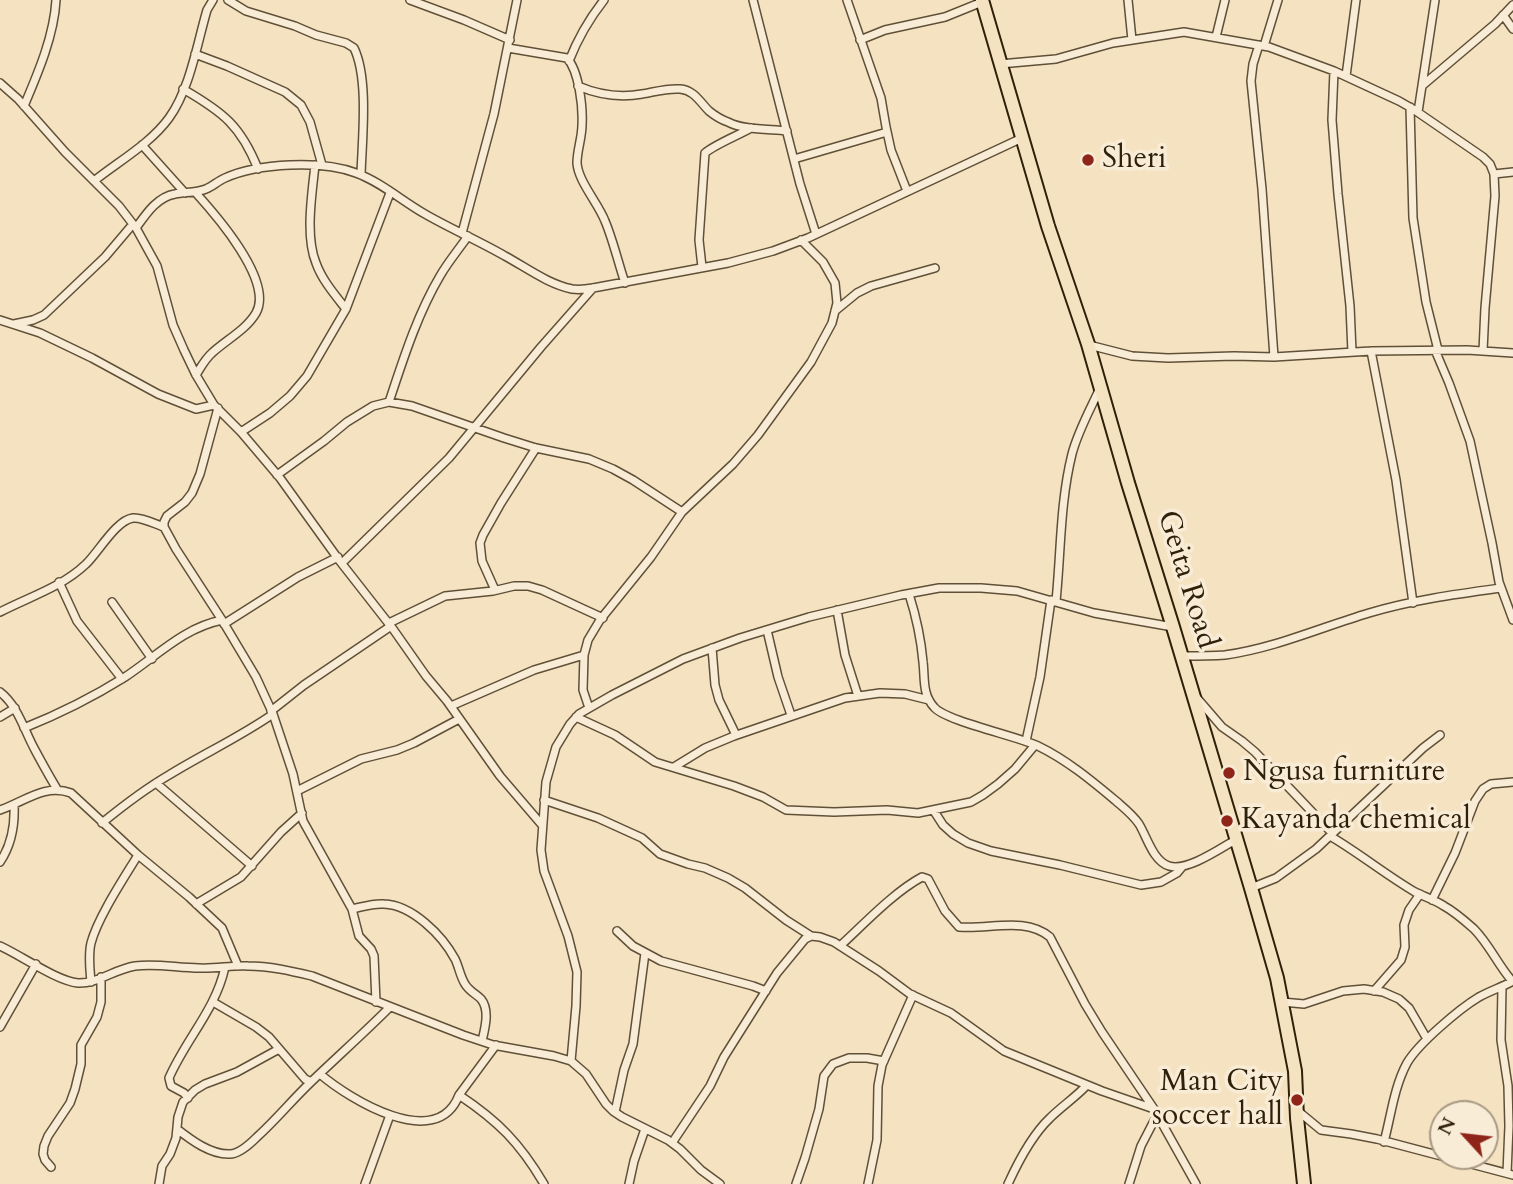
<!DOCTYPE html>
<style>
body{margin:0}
#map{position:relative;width:1513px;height:1184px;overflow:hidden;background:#f5e2c1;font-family:Cardo,serif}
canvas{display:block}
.north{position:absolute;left:1429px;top:1100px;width:70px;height:70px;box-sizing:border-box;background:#f8ecd7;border:2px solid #a89a85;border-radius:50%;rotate:297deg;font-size:19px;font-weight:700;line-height:28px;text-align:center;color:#2f2009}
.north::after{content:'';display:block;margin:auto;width:24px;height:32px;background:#8f2418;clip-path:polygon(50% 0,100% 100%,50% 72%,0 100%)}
</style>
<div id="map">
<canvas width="1513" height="1184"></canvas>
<div class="north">N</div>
</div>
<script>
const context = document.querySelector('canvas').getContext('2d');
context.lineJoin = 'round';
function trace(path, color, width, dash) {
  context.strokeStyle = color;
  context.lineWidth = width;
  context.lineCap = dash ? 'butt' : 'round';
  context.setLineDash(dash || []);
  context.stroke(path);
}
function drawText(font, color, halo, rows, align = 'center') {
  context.font = font + ' Cardo,serif';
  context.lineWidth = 7;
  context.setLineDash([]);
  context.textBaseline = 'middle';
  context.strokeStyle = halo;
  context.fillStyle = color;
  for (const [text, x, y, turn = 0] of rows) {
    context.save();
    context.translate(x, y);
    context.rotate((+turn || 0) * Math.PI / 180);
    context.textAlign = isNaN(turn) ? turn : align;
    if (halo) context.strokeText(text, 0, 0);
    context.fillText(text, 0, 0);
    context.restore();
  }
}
const street = new Path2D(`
 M228 0 246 11 295 26 316 35 346 43 354 48C369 79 362 140 361 175
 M410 0 464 20 510 40
 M753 0 800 184 816 234
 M847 0 881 98 886 127 891 150 907 191
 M1128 0 1132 40
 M1503 15 1513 29
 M1216 37 1225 0
 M860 40 885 30 945 17 982 2
 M1259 45 1253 64 1251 81 1262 189 1274 357
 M1264 46 1278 0
 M508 48 567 58C579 71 583 107 582 125 582 138 577 150 577 163 578 181 598 203 605 221 613 240 618 262 625 283
 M195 54 227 66 285 92 301 105 310 122 322 165
 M569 61C578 38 589 19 604 0
 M1000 64 1056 59 1113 43 1184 32 1269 47 1334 71 1399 101 1413 109 1483 157 1490 164 1494 174 1495 196 1485 308 1483 351
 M1334 71 1332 120 1338 194 1350 306 1352 352
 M1346 76 1356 0
 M0 83 18 99 65 152 119 206 136 228 157 266 173 325 184 350 196 375 214 405 241 432 280 478 339 560 393 629 426 676 447 701 500 776 542 825
 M1423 85 1495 24 1513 5
 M578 86C599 95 619 98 642 94 654 92 667 88 680 89 694 90 700 102 709 111 714 115 722 120 728 122 743 130 769 129 787 131
 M183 89C223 112 241 126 258 169
 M24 106C38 73 54 36 56 0
 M1410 107 1413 218 1426 302 1438 350
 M1418 112 1435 0
 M142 145 185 193
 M794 159 887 132
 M315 165C312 194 305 236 316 263 322 280 335 295 346 309
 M1494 174 1513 172
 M94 181C119 161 150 144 169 118 190 89 197 44 207 10L213 0
 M195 192C215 214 274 281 256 313 246 330 226 340 212 353 205 359 201 367 196 375
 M136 228C146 214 157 197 175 194 185 192 196 193 206 189 213 186 218 181 225 178 258 163 322 160 356 173 381 182 402 201 425 214 451 229 479 241 505 256 527 268 548 284 572 289 579 290 587 289 593 288L728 263 773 251 808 238 1022 138
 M462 233 494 114 517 0
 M702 267 699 240 705 153C716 144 737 136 751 128
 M835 311 857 293 871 286 935 268
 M0 320 40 333 92 358 158 394 196 409 214 405
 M14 324 33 320 44 315 105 257 133 224
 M1089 345 1132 356 1168 358 1234 356 1274 357 1371 351 1467 350 1513 353
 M1435 350 1449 383 1470 441 1492 543 1499 582 1513 620
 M1371 351 1396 480 1413 603
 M389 402C403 360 417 315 440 276 448 262 459 249 468 236
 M218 408 200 474 192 493 185 502 167 516 164 522V527L176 549 222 620 256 677 273 714 293 774 303 821 352 909 359 936 371 949 374 956 376 1002
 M241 432 270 413 290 396 307 376 346 309 390 193
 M277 475 324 441 347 422 373 406 389 402 412 406 504 438 536 448 589 459 613 469 633 480 682 512
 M342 563 449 458 541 347 593 288
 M59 582 77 621 122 679
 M495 590 482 561 480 543 483 535 501 503 536 448
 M909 594C916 616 921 639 923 662 925 678 922 694 934 707 945 721 1017 736 1038 746 1067 760 1092 781 1116 801 1124 808 1133 815 1139 824 1147 837 1153 861 1169 866 1187 872 1221 848 1237 839
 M1056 601C1061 552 1060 502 1072 454 1078 431 1090 410 1100 388
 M112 602 152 659
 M837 610 845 655 858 696
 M0 612C29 597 62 587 86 564 98 553 116 520 133 518 142 517 155 524 164 527
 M389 623 445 596 493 591 514 586H528L542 590 603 618
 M224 624 298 577 338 557
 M767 630 778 677 791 715
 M712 648 715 685 719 700 736 735
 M1182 656C1196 656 1211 656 1225 655 1275 648 1322 627 1369 613 1412 600 1457 594 1501 588
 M0 692C18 706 24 730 35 750 42 763 49 776 57 789
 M1197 698 1222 727 1242 741 1255 752 1332 833
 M451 706 534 670 584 655
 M589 708 583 690 584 655 588 640 600 620 651 557 682 512 733 464 758 435 811 362 832 323 837 303 835 283 823 262 801 240
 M271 711 304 685 391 626
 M0 717 15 708
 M576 717 615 735 655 762 734 786 763 797 786 810 834 812 887 810 918 813 971 802 983 795 998 784 1015 769 1035 745
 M24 728C59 714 93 697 125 677 157 656 183 628 222 620
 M1026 741 1040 677 1051 600
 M674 767 705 748 734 736 845 698 880 693 905 694 929 700
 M156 783 252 866
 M297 791 361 759 397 750 414 743 459 719
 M544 800 598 818 642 838 660 854 688 864 705 868 728 878 745 888 786 920 811 936
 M0 810C24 802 45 783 71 793L138 855 189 897 222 928 238 966
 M934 811 943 825 953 834 968 843 991 851 1060 865 1141 885 1161 882 1177 873 1182 867
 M102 823C124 805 145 789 169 775 203 754 240 737 273 714
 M1330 836C1359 853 1386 875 1415 892 1425 897 1435 900 1444 906 1455 912 1465 921 1474 929 1489 944 1498 965 1512 981
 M0 862C12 844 15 826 14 805
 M1251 888 1276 878 1316 849 1423 748 1440 735
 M1432 900 1455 853 1475 801 1483 789 1491 784 1513 782
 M196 904 241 877 281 832 302 813
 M352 909C362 907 373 903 384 904 412 905 442 935 455 959 459 967 460 976 465 984 469 991 476 994 481 999 490 1010 485 1028 482 1041
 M617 931 633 946 661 961 753 986 766 991
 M0 946C22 956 57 981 78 983 97 984 115 969 135 966 156 963 178 968 199 968 216 969 232 965 248 966 270 966 291 971 312 976L463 1035 493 1045 554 1056 571 1061 586 1074 606 1104 613 1111 622 1117 668 1140 680 1149 701 1170 720 1184
 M840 946C864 924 894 892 922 877L928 879 945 911 959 927C989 930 1025 916 1050 937L1085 1004 1102 1032 1154 1109 1196 1184
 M91 982C90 970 88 956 91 943 98 917 124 878 138 855
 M1502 987 1501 1040 1508 1086 1509 1126 1507 1173
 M1374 991 1401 960 1405 947 1404 925 1409 910 1420 894
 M213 1002 256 1027 269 1037 305 1079 311 1082
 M1282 1002 1304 1004 1343 991 1364 989 1383 992 1399 999 1409 1008 1427 1039
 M0 1027 36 964
 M571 1061 576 1006 577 972 568 936 544 871 541 850 546 782 556 747 570 724 579 714 612 695 683 659 740 638 809 617 901 595 939 588H981L1017 591 1094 613 1173 627
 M320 1074C349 1099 437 1153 459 1095L496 1045
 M459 1095C498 1121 520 1143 544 1184
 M188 1098 184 1093 171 1086 169 1078C186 1039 216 1009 225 967
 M1298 1111 1321 1130 1351 1134 1377 1139 1513 1175
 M615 1112 624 1070 633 1044 645 953
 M177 1129C191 1140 211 1155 230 1154 239 1154 251 1143 257 1137 276 1120 292 1100 311 1082 337 1057 364 1033 390 1007
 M1384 1142C1391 1116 1394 1087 1407 1063 1418 1044 1459 1009 1479 997 1490 991 1502 987 1513 981
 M672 1143 710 1086 724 1057 777 973 805 939 811 936 820 937 834 942 879 971 910 994 951 1013 1004 1051 1102 1091 1154 1109
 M51 1167 45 1160 43 1154 44 1146 48 1136 70 1103 75 1089 81 1064V1045L97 1017 101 1002V977
 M159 1184 162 1166 170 1154 176 1138 178 1117 183 1102 195 1090 205 1084 237 1072 279 1049
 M365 1184 390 1115
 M629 1184 634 1161 645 1129
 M796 1184 805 1158 819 1109 824 1076 833 1064 849 1058H867L884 1061
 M868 1184 877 1140 878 1086 882 1065 913 995
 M1008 1184C1018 1162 1032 1135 1050 1118 1062 1106 1076 1097 1087 1085
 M1129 1184 1141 1146 1157 1115`);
const highway = new Path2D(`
 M982 0 1048 226 1088 344 1128 483 1173 627 1251 888 1277 978 1295 1071 1297 1118 1304 1184`);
const markers = [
 [1088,160,7,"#8f2418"],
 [1229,773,7,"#8f2418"],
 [1227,821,7,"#8f2418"],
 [1297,1100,7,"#8f2418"]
];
const poiNames = [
 ["Sheri",1102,160],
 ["Ngusa furniture",1243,773],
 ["Kayanda chemical",1241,821],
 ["Man City",1283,1083,"right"],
 ["soccer hall",1283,1117,"right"]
];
const streetNames = [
 ["Geita Road",1186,580,73]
];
trace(street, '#605037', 10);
trace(highway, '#2f2009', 16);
trace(street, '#f8ecd7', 7);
trace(highway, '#f5e2c1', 12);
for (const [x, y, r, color] of markers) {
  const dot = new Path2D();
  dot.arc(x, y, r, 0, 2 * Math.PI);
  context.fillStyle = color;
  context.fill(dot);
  trace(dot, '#f8ecd7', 2.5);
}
drawText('30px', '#2f2009', '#f8ecd7', poiNames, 'left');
drawText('30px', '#2f2009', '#f8ecd7', streetNames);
</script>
